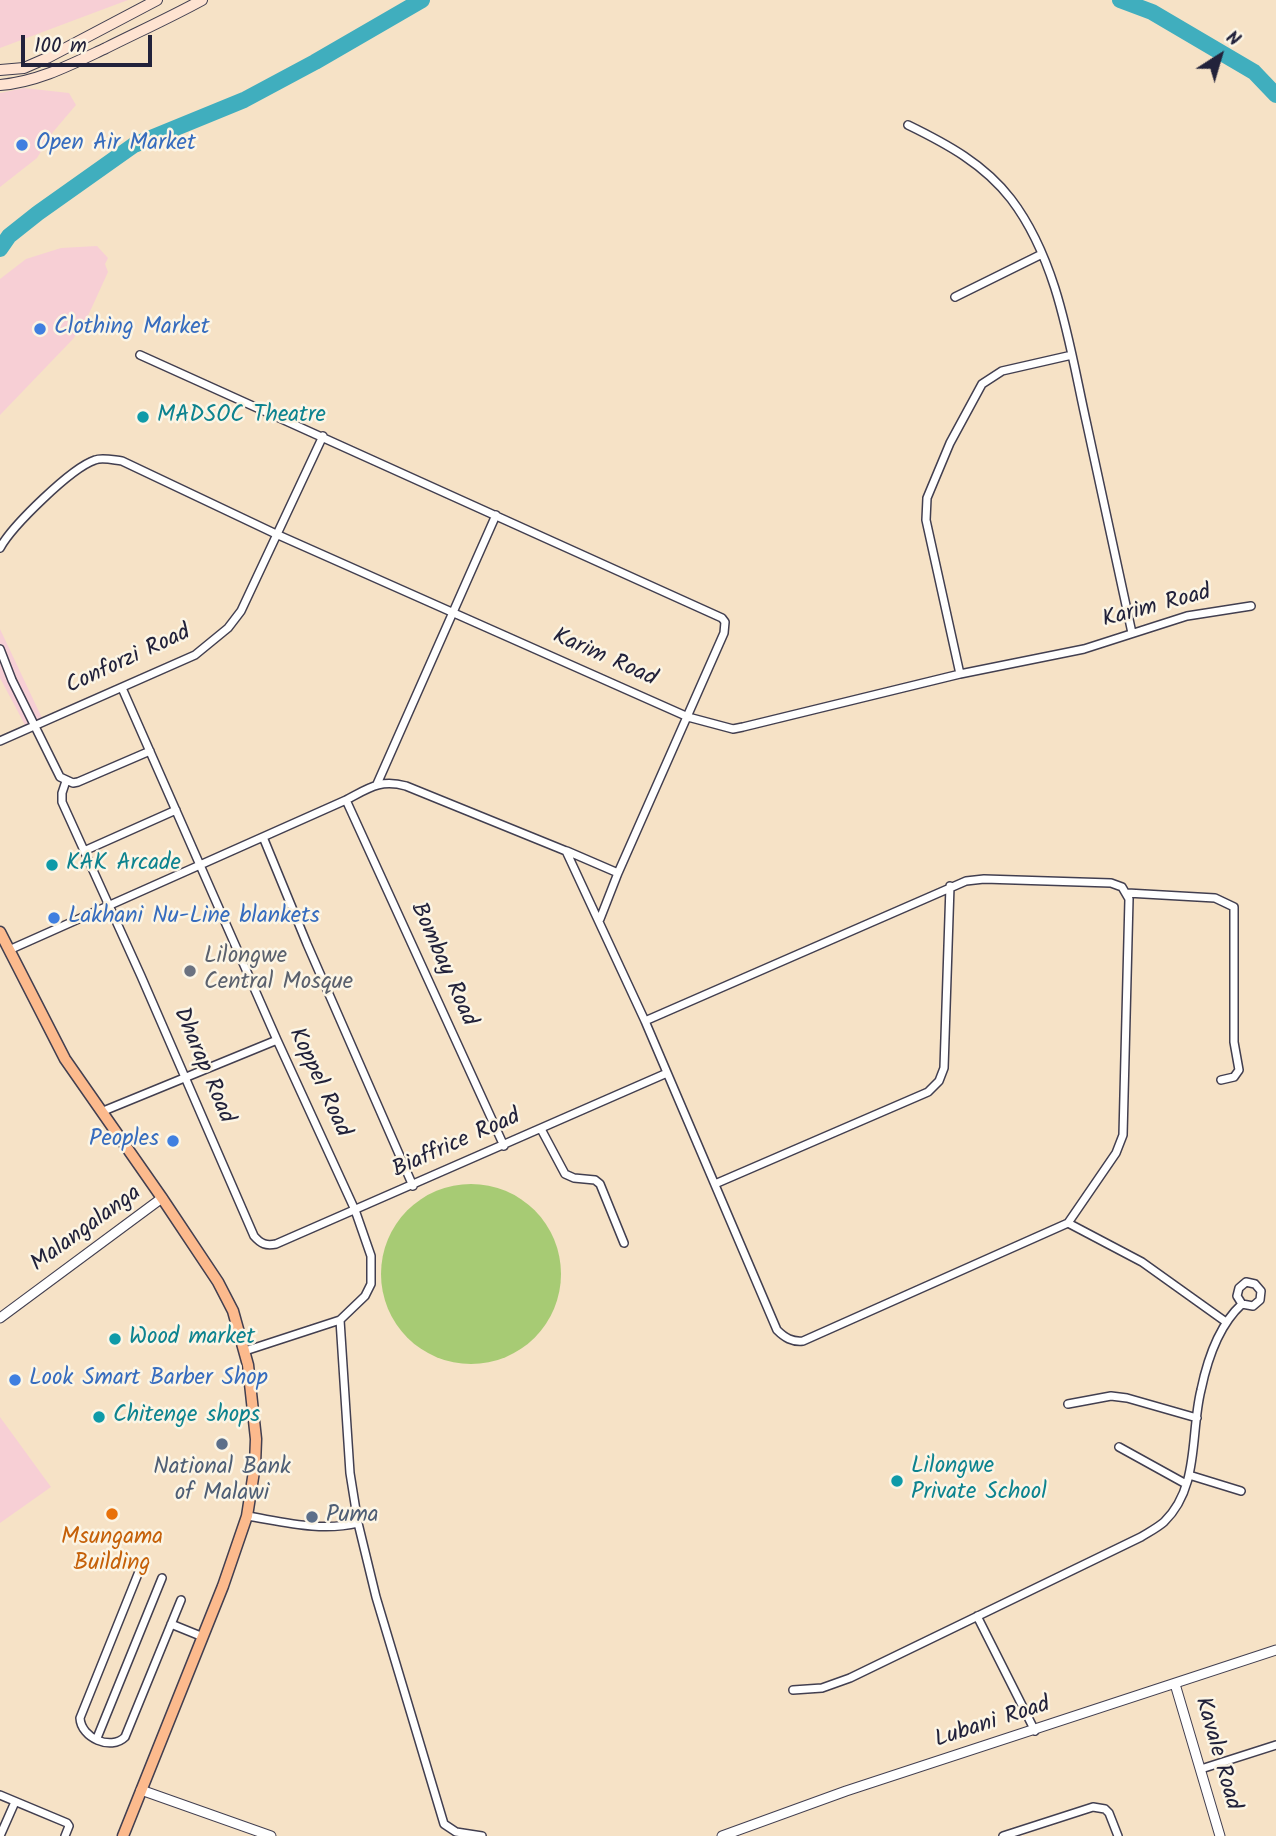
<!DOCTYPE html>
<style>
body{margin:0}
#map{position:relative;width:1276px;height:1836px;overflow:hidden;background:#f6e2c6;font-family:Kalam,sans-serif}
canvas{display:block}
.north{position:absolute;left:1185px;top:21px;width:70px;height:70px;-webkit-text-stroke:5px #fcf5e5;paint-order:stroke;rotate:37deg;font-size:19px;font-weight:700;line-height:28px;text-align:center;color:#22223b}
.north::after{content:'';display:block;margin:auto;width:24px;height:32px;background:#22223b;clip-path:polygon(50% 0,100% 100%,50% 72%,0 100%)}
.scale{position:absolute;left:21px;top:35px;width:131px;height:32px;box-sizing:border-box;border:4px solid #22223b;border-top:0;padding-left:9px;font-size:21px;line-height:24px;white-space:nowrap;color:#22223b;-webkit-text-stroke:5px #fcf5e5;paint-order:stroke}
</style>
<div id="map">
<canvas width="1276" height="1836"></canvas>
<div class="north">N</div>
<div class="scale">100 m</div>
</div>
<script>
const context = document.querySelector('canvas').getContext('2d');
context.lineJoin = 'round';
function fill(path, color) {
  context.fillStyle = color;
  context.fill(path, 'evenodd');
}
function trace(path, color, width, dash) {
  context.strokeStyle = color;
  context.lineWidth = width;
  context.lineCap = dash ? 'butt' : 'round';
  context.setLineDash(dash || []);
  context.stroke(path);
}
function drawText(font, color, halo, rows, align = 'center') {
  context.font = font + ' Kalam,sans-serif';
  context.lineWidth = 5;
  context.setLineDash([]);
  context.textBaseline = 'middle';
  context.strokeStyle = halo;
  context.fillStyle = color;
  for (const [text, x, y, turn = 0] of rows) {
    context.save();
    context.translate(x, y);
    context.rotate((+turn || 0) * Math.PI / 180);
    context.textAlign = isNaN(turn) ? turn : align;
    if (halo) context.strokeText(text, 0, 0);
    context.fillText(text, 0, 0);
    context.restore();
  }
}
const built = new Path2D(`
 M0 0H128L0 48Z
 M24 88 69 93 76 105 53 132 37 158 0 187V93Z
 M97 246 108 258 105 264 108 272 87 318 73 339 0 415V279L26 259 61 248Z
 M0 629 42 718 25 725 0 678Z
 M0 1417 51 1487 0 1523Z`);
const green = new Path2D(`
 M381 1274a90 90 0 1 1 180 0a90 90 0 1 1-180 0Z`);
const river = new Path2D(`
 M1120 0 1152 12 1254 72 1276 95
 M0 249 9 236 38 213 134 145 244 100 315 62 422 0`);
const minor = new Path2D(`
 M908 125C947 144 984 164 1011 199 1059 262 1070 350 1087 425 1102 494 1117 564 1132 633
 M955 297 1042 254
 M140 355 722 618 725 622 724 633 618 873 600 919
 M0 548C12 526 71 468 95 460 102 457 113 460 122 461L276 534 688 717 733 729 743 727 960 674 1084 649 1187 616 1251 606
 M0 649 12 680 60 777 73 783 78 782 150 751
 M960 674 926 520 927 498 950 443 982 384 1002 371 1072 355
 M122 688 277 1040 355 1210 371 1256V1284L365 1296 340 1320 245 1351
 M0 741 195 655 228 628 241 611 323 436
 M66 781 62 793V802L141 976 254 1236C261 1244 266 1246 276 1244L667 1073
 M377 784 496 515
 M346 800 504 1146
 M263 837 307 944 413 1186
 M84 851 176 810
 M567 851 618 873
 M1127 893 1215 898 1234 907V1042L1239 1070 1234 1077 1221 1080
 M9 950 346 800C369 788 380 779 406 786L566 851 645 1021 777 1330C785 1338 792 1342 803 1341L1068 1223 1116 1153 1123 1135 1129 899 1122 887 1111 883 984 879 966 881 645 1021
 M101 1112 277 1040
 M541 1129 565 1174 574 1178 595 1180 600 1184 624 1243
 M715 1184 928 1092 939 1081 944 1068 950 886
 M1068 1223 1142 1262 1226 1322
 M340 1320 350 1473 358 1523 376 1597 444 1824 456 1832 482 1836
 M1068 1404 1111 1396 1127 1398 1197 1418
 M1119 1447 1186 1484
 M1189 1475 1241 1491
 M247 1516C284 1522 321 1532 358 1523
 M140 1569 80 1718C81 1738 111 1751 125 1737L181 1600
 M977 1616 1035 1731
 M171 1624 203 1637
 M793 1690 822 1688 850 1678 1141 1537C1149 1532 1157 1528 1164 1522 1200 1487 1190 1434 1201 1390 1207 1361 1219 1325 1242 1304L1237 1296 1239 1288 1246 1282 1255 1284 1261 1291 1260 1300 1253 1306 1242 1304
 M97 1738 162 1578
 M1201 1769 1276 1745
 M0 1795 67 1823 69 1826 65 1836
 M0 1836 15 1802
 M1003 1836 1093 1807 1105 1809 1109 1813 1118 1836`);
const tertiary = new Path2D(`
 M0 1318 162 1198
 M1175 1684 1220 1836
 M141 1790 271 1836
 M722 1836 846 1791 1276 1650`);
const secondary = new Path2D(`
 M0 70 24 68 47 58 157 0
 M0 85C38 82 72 64 106 48 138 32 171 17 202 0`);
const trunk = new Path2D(`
 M0 932 65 1059 162 1198 218 1282 233 1311 248 1365 256 1439 255 1465 247 1516 223 1586 123 1836`);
const markers = [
 [22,145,7,"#3f7fe0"],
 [40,329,7,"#3f7fe0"],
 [143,417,7,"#0f9aa8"],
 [52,865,7,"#0f9aa8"],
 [54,918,7,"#3f7fe0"],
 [190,971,7,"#6b7280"],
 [173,1141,7,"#3f7fe0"],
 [115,1339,7,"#0f9aa8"],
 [15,1380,7,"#3f7fe0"],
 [99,1417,7,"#0f9aa8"],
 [222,1444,7,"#5c6f8a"],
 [897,1481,7,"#0f9aa8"],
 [112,1514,7,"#e8710a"],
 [312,1517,7,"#5c6f8a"]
];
const shopNames = [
 ["Open Air Market",36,145],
 ["Clothing Market",54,329],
 ["Lakhani Nu-Line blankets",68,918],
 ["Peoples",159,1141,"right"],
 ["Look Smart Barber Shop",29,1380]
];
const cultureNames = [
 ["MADSOC Theatre",157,417],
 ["KAK Arcade",66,865],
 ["Wood market",129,1339],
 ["Chitenge shops",113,1417],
 ["Lilongwe",911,1468],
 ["Private School",911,1494]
];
const streetNames = [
 ["Karim Road",1157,608,-15],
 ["Karim Road",604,659,24],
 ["Conforzi Road",129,661,-25],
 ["Bombay Road",442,965,66],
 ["Dharap Road",202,1066,67],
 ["Koppel Road",318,1083,65],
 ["Biaffrice Road",457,1145,-24],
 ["Malangalanga",87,1230,-36],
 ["Lubani Road",993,1724,-18],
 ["Kavale Road",1216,1754,74]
];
const worshipNames = [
 ["Lilongwe",204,958],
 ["Central Mosque",204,984]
];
const serviceNames = [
 ["National Bank",222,1469],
 ["of Malawi",222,1495],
 ["Puma",326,1517,"left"]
];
const foodNames = [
 ["Msungama",112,1539],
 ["Building",112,1565]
];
fill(built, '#f7cfd5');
fill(green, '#a7cb74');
trace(river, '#40aebe', 16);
trace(minor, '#423f50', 10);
trace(tertiary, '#423f50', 11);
trace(secondary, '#423f50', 12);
trace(trunk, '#423f50', 13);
trace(minor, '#fff', 7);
trace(tertiary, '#fff', 9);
trace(secondary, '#fee3d1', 10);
trace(trunk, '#fcba8d', 10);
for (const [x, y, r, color] of markers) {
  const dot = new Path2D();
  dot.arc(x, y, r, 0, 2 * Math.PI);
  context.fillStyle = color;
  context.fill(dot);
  trace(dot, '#fcf5e5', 2.5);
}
drawText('23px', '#366cbe', '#fcf5e5', shopNames, 'left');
drawText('23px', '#0d838f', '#fcf5e5', cultureNames, 'left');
drawText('23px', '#22223b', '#fcf5e5', streetNames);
drawText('23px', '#5b616d', '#fcf5e5', worshipNames, 'left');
drawText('23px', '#4e5e75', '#fcf5e5', serviceNames);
drawText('23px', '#c56008', '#fcf5e5', foodNames);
</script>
